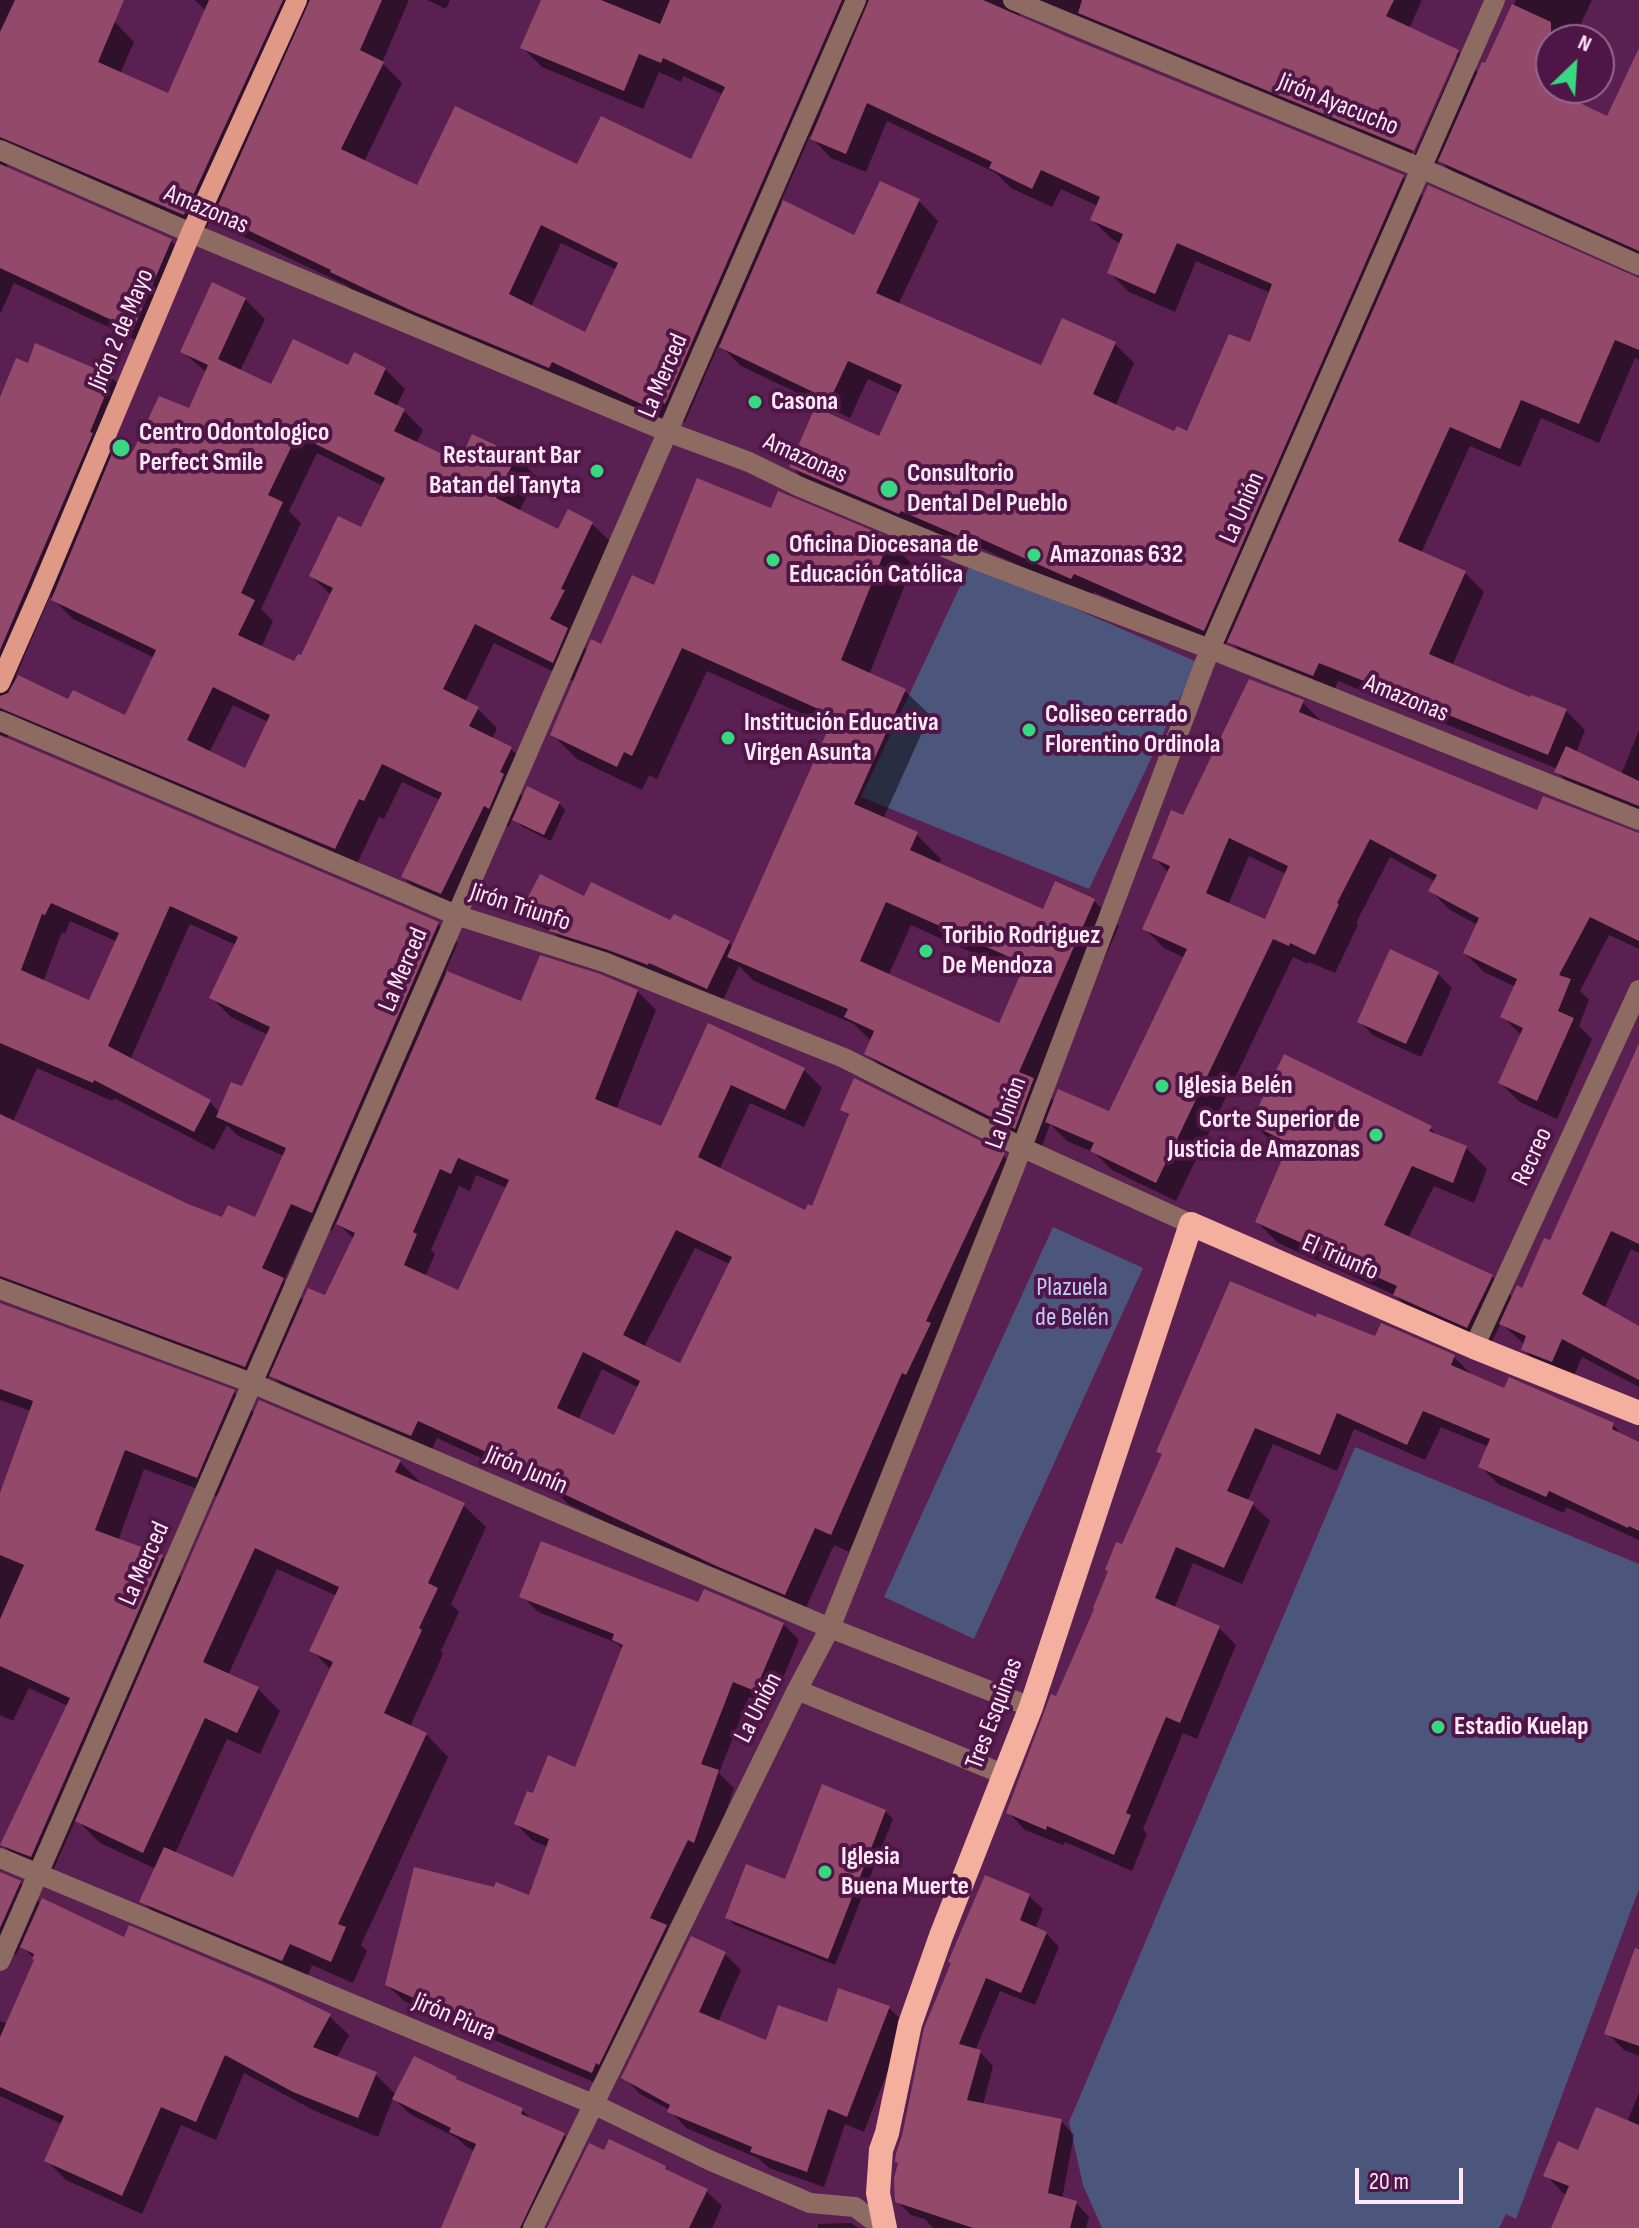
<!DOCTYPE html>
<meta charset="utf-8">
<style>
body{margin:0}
#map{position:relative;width:1639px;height:2228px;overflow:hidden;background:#5a2051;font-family:"Sofia Sans Condensed",sans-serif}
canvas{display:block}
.north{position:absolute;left:1535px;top:24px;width:80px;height:80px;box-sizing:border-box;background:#4e1546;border:2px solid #94698d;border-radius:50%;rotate:25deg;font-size:22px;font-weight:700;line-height:32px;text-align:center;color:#fee8f8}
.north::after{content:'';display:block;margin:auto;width:28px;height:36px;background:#36d880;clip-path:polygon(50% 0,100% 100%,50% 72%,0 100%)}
.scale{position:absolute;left:1355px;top:2168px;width:108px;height:36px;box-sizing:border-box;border:4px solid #fee8f8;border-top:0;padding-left:10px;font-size:24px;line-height:28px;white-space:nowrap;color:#fee8f8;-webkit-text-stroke:6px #4e1546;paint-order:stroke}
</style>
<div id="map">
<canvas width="1639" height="2228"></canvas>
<div class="north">N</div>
<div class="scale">20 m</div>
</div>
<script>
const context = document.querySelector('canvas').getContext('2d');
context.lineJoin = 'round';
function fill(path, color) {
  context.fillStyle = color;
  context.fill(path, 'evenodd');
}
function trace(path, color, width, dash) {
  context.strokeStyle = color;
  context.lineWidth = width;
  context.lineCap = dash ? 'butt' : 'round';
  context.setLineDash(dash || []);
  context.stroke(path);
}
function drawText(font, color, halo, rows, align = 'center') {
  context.font = font + ' "Sofia Sans Condensed",sans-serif';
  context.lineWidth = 8;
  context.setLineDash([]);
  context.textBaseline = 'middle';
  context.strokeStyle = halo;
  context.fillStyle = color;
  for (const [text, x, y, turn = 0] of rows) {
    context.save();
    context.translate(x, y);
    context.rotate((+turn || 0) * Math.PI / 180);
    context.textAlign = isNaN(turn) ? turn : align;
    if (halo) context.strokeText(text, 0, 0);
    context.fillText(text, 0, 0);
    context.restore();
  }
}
const green = new Path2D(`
 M971 563 1197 662 1089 889 861 797Z
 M1053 1227 1143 1268 974 1639 884 1597Z
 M1355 1447 1639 1564V1889L1516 2219 1506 2214 1499 2228H1102L1083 2185 1069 2122Z`);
const shadow = new Path2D(`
 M0 0H67L115 22 134 42 120 74 169 96 206 11 195 0H409L382 63 402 83 364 162 418 188 578 167 692 162 724 95 683 76 681 82 659 72 643 109 542 67 523 48 543 0H1422L1409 29 1458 52 1479 74 1486 66 1516 0H1592L1574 38 1576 40H1551V88H1570L1565 98 1608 119 1639 72V260L1460 181 1439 159 1434 169 1412 160 1458 57H1453L1409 159 1031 6 1020 14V19L1403 177 1424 198 1639 278V360L1635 358 1599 443 1541 418 1520 467 1470 446 1421 553 1465 573 1484 592 1452 666 1531 699 1565 710 1585 730 1576 753 1621 775 1639 730V816L1576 791 1557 772 1558 769 1338 681 1333 694 1249 661 1228 639 1223 649 1094 592 1091 598 981 548 978 554 810 486 791 466 880 438 900 394 868 379 850 418 741 366 719 344 685 422 678 419 674 428 572 380 569 387 352 291 348 286 236 233 214 211 204 233 7 164V169L170 240 190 260 153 348 14 283 0 314ZM887 121 996 173 1011 188 1052 207 1061 189 1098 206 1092 220 1112 239 1122 244 1109 272 1129 292 1175 312 1196 261 1271 293 1251 345 1189 433 1176 434 1115 407 1134 363 1115 344 1042 368 898 305 938 221 919 201 855 237 781 202 810 136 831 158 866 172ZM561 243 617 270 586 334 531 307Z
 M427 0H450L446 9Z
 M245 299 265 319 240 371 272 387 349 368 385 369 405 389 396 407 404 411 423 430 416 444 460 465 473 436 516 457 536 476 519 512 559 532 592 524 612 543 572 635 588 651 602 646 655 588 772 510 888 540 913 565 869 675 905 691 930 715 883 819 916 834 941 859 938 865 1044 912 1094 901 1119 926 1045 1092 1055 1102 1110 1114 1185 958 1164 948 1145 929 1169 873 1154 857 1184 817 1302 702 1322 722 1538 812 1639 834V949L1609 935 1580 991 1589 1000 1579 1026 1592 1039 1557 1119 1520 1102 1500 1083 1521 1035 1503 1017 1516 987 1484 972 1465 953 1478 925 1450 910 1431 891 1436 882 1390 857 1356 923 1358 925 1335 973 1309 962 1308 964 1293 957 1176 1201 1112 1170 1095 1153 1067 1141 1050 1124 1040 1152 892 1078 867 1053 872 1042 854 1024 754 981 739 966 722 1002 566 945 554 933 538 925 524 911 585 899 671 923 729 943 734 948 831 727 707 671 657 779 649 775 642 790 577 759 552 734 575 682 494 643 465 702 477 708 497 728 492 739 511 749 531 768 519 792 524 798 559 803 565 810 551 841 521 826 513 817 509 827 503 824 460 913 423 896 403 877 440 800 402 782 384 819 379 817 355 868 13 729 7 737V740L438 924 458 943 445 972 522 1004 637 991 656 1010 616 1110 662 1129 709 1025 803 1069 822 1088 804 1127 750 1103 719 1170 806 1212 813 1208 850 1117 843 1110 1003 1155 1022 1174 921 1391 849 1552 834 1545 804 1612 735 1583 568 1504 557 1493 437 1438 430 1454 290 1394 270 1374 265 1385 19 1295 0 1277V402L29 366 37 346 112 378 132 398 109 452 113 457 134 454 190 411 207 373 182 351ZM317 453 383 486 362 529 311 576 332 596 301 657 295 664 261 648 273 621 261 609 301 523 289 511ZM50 596 73 619 155 658 126 718 69 702 16 676ZM233 705 268 722 246 770 209 753ZM1249 856 1286 874 1266 922 1228 905ZM70 921 118 942 90 1003 43 982 62 932 65 934ZM190 924 236 945 212 998 231 1017 268 1035 243 1089 220 1113 210 1102 130 1060ZM911 925 1022 975 1000 1026 888 976ZM37 1068 112 1101 114 1098 214 1150 227 1125 238 1136 284 1156 256 1220H223L187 1206 13 1122ZM476 1175 507 1188 458 1293 425 1277 435 1254 431 1250 459 1186 470 1191ZM311 1222 332 1231 336 1222 354 1239 326 1298 304 1301 284 1281ZM695 1248 730 1264 681 1366 644 1347ZM602 1369 639 1388 615 1437 578 1420Z
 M1438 974 1452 988 1421 1057 1374 1036 1359 1021Z
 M1635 1051 1639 1053V1253L1631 1249 1604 1309 1639 1328V1387L1582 1357 1572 1380 1543 1369 1523 1349 1525 1345 1501 1323 1489 1347 1416 1316 1395 1295 1278 1243 1257 1222 1288 1151 1274 1144 1253 1123 1430 1128 1440 1138 1466 1148 1487 1169 1474 1203 1434 1186 1408 1238 1492 1276 1513 1298 1523 1291 1551 1243Z
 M0 1305 234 1392 255 1414 400 1462 422 1484 463 1505 486 1527 451 1604 459 1612 441 1651 443 1654 410 1727 426 1734 448 1757 361 1945 367 1951 353 1983 312 1965 305 1982 164 1924 142 1901 156 1869 100 1843 76 1819 51 1875 22 1864 3 1845 68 1706 29 1688 13 1721 0 1715V1499L31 1411 0 1400ZM144 1469 219 1497 183 1579 162 1557 118 1541ZM277 1569 337 1596 312 1650 331 1670 234 1880 175 1854 227 1739 260 1754 280 1711 258 1689 228 1675Z
 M1317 1320 1376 1339 1454 1357 1471 1374 1505 1391 1613 1425 1624 1437 1639 1443V1540L1566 1507 1564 1513 1498 1484 1480 1466 1489 1447 1441 1427 1425 1460 1354 1429 1337 1471 1273 1444 1247 1502 1252 1504 1270 1521 1242 1584 1193 1563 1174 1609 1219 1628 1236 1645 1197 1739 1183 1733 1143 1829 1147 1834 1132 1871 1065 1842 1063 1845 1025 1830 1008 1812 1163 1456 1159 1451Z
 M522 1596 700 1605 783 1624 799 1640 771 1706 749 1697 719 1773 734 1788 710 1857 704 1855 668 1929 682 1943 608 2088 480 2034 474 2029 458 2021 434 2015 404 2001 387 1985 530 1897 548 1847 532 1840 516 1824 534 1796 576 1769 624 1650 617 1643 538 1612Z
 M885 1811 893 1819 835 1965 735 1925 727 1918 786 1881Z
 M0 1873 20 1882 41 1904 125 1939 329 2016 349 2035 336 2059 375 2074 396 2095 456 2078 460 2083 522 2110 534 2122 564 2135 579 2150 541 2228H452L475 2151 467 2147 457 2138 410 2114 393 2098 378 2137 315 2111 244 2073 216 2140 181 2125 142 2214 66 2180 47 2161 62 2124 0 2096V2021L8 2024 36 1961 21 1945 16 1955 0 1947Z
 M1029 1896 1043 1909 1035 1929 1046 1933 1059 1947 1035 2005 1000 1991 975 2051 980 2052 993 2066 983 2105 1061 2121 1074 2135 1062 2199 1076 2203 1089 2217 1086 2228H933L925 2219 911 2215 897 2201 926 2029Z
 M1639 1947V2056L1624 2050 1607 2033Z
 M725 1954 741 1970 718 2022 768 2042 889 2008 906 2024 864 2132 845 2124 824 2187 769 2168 758 2158 686 2128 670 2110 640 2094 624 2077Z
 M1639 2093V2228H1553L1568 2195 1563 2193 1546 2175 1627 2122Z
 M605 2152 665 2168 673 2175 706 2191 722 2206 712 2228H550Z
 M851 2223 858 2228H818V2224Z`);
const building = new Path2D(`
 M15 0H124L98 62 168 93 209 0H283L184 215 0 137V32Z
 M310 0H382L360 50 384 62 341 149 417 185 455 106 577 164 601 116 691 159 725 87 663 58 661 63 639 54 624 91 520 48 541 0H601L660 24 670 0H842L665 404 658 401 654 410 552 362 549 368 410 310 330 272 331 270 214 214ZM541 225 618 263 585 332 509 294Z
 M869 0H983L1068 37 1404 175 1204 631 1074 574 1071 579 961 530 959 536 901 511 899 514 789 467 815 407 879 436 902 385 848 361 830 400 719 347 783 200 854 235 880 181 920 199 876 293 1041 365 1062 318 1116 342 1093 394 1174 431 1177 426 1187 431 1229 334 1250 342 1272 284 1177 243 1155 294 1107 273 1123 234 1090 220 1100 197 1041 170 1032 189 989 168 992 162 867 103 846 154 810 139Z
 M1082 0H1394L1386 16 1459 50 1414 151 1078 13Z
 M1512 4 1551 22V89L1607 116 1639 48V251L1438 161 1482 62 1485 63Z
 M0 164 172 239 133 330 0 268Z
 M1428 185 1639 278V350L1615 340 1579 424 1521 400 1500 449 1450 427 1398 541 1466 571 1429 654 1530 697 1531 695 1567 709 1548 755 1319 663 1313 676 1227 642Z
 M212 282 246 298 218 359 271 384 293 339 348 365 354 352 386 368 374 394 405 409 394 431 459 462 472 434 517 455 496 498 558 529 568 509 593 522 561 589 565 590 550 619 568 628 553 663 475 624 443 689 479 707 469 726 512 747 500 772 504 774 489 809 484 806 441 894 401 877 442 793 382 764 364 801 359 799 335 849 0 708V696L8 693 18 675 68 699 73 690 125 715 156 650 51 600 116 444 133 451 159 396 189 408 208 365 180 352ZM297 435 385 478 361 527 338 516 309 576 333 588 301 655 298 654 294 661 238 635 255 600 241 593 283 502 268 495ZM213 687 270 715 245 768 187 740Z
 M35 343 113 376 90 432 93 433 0 650V397L16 358 28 363Z
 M697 478 771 508 778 491 890 538 841 660 906 689 854 804 918 832 910 850 1043 909 1055 881 1095 899 1019 1072 1034 1078 1015 1129 864 1054 874 1031 844 1017 848 1009 727 957 834 716 682 648 632 756 624 752 617 767 550 735 591 639 601 644 632 575 654 585ZM886 902 1025 964 999 1023 860 961Z
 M1249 679 1304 700 1299 712 1537 810 1543 796 1639 833V941L1590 917 1559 975 1571 979 1558 1011 1574 1018 1537 1101 1498 1083 1523 1028 1500 1017 1517 979 1463 953 1479 918 1428 891 1437 875 1370 839 1337 903 1339 904 1315 955 1290 943 1289 946 1273 939 1156 1183 1090 1151 1094 1143 1045 1122 1058 1089 1109 1111 1187 949 1142 929 1170 866 1152 858 1171 810 1183 815ZM1229 838 1288 866 1265 919 1206 893Z
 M0 735 439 922 312 1213 291 1204 262 1268 284 1278 245 1367 0 1276V1114L188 1204 222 1217 228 1205 255 1217 286 1148 216 1117 231 1082 242 1086 270 1027 209 998 238 937 170 906 108 1046 211 1100 194 1132 94 1080 93 1083 0 1043ZM51 903 119 933 89 1000 21 970 42 914 45 915Z
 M1566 746 1639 781V806L1554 772Z
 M527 786 560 802 544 835 512 820Z
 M540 874 584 896 591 882 670 920 674 914 730 941 707 989 649 963 648 965 608 950 549 931 551 926 521 911Z
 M1390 949 1439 972 1406 1044 1357 1022Z
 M540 955 600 974 638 990 595 1099 661 1126 708 1023 805 1068 785 1110 731 1085 698 1157 805 1210 808 1204 812 1206 849 1114 840 1110 854 1078 1005 1153 926 1321 931 1323 906 1375 902 1373 831 1535 815 1528 785 1595 714 1565 547 1486 550 1481 418 1421 411 1436 269 1376 308 1288 325 1295 355 1233 336 1224 447 971 521 1001ZM458 1158 509 1180 458 1290 404 1265 417 1234 413 1232 440 1169 451 1174ZM676 1230 732 1257 680 1363 623 1335ZM583 1352 640 1381 614 1435 557 1408Z
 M1639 1043V1244L1611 1231 1582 1294 1639 1326V1380L1562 1339 1552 1362 1521 1350 1526 1336 1499 1324 1517 1285 1522 1288 1544 1238 1550 1240Z
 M1284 1054 1432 1126 1429 1131 1467 1146 1453 1183 1412 1166 1384 1225 1493 1275 1467 1328 1393 1295 1397 1286 1255 1222 1289 1143 1250 1124Z
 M1230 1281 1316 1317 1317 1313 1375 1336 1381 1323 1455 1355 1451 1365 1504 1388 1509 1377 1614 1423 1612 1429 1639 1442V1531L1629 1526 1628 1528 1549 1491 1546 1497 1478 1467 1490 1439 1423 1411 1407 1445 1337 1413 1320 1455 1255 1428 1227 1491 1254 1502 1224 1568 1176 1547 1155 1598 1220 1626 1180 1723 1166 1717 1126 1813 1131 1815 1114 1855 1047 1826 1046 1830 1006 1813 1051 1694 1056 1696 1094 1609 1093 1608 1108 1571 1105 1570 1116 1542 1122 1544 1162 1454 1156 1452Z
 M0 1303 235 1390 197 1478 125 1450 95 1530 163 1555 31 1857 0 1845 70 1698 0 1666V1619L24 1565 0 1555V1493L33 1401 0 1389Z
 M259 1400 401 1460 395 1472 465 1503 428 1583 438 1588 419 1628 422 1630 384 1713 427 1733 338 1924 346 1927 331 1962 290 1944 282 1961 139 1902 164 1847 233 1877 333 1662 309 1651 339 1587 255 1548 203 1662 259 1687 237 1733 205 1718 143 1853 75 1821Z
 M541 1541 698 1602 704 1589 784 1623 755 1691 733 1682 701 1764 719 1770 694 1843 688 1840 650 1918 667 1925 599 2065 596 2063 592 2073 462 2018 463 2016 440 2005 416 1999 385 1985 414 1867 494 1887 496 1882 529 1895 549 1839 514 1824 527 1791 533 1793 548 1755 575 1767 623 1645 612 1640 614 1634 519 1597Z
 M822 1784 886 1810 828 1959 725 1918 746 1864 785 1879Z
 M0 1872 21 1881 0 1928Z
 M985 1875 1030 1894 1020 1920 1047 1932 1021 1993 986 1978 959 2044 981 2050 967 2100 1062 2119 1048 2193 1077 2201 1070 2228H973L895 2202 894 2178 898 2163 895 2162 896 2153 902 2136 924 2028 951 1963 948 1962Z
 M42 1898 124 1937 129 1925 273 1986 331 2014 313 2047 377 2072 358 2118 293 2092 225 2055 196 2122 161 2107 122 2196 44 2161 64 2116 0 2087V2037L34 1960 32 1959 34 1954 20 1947Z
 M691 1936 726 1952 699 2012 766 2040 778 2005 827 2022 838 1988 890 2006 847 2117 828 2109 807 2172 750 2152 752 2147 667 2112 670 2105 621 2078Z
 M1635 1948 1639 1949V2046L1604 2034Z
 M414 2056 457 2077 456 2079 523 2108 521 2114 565 2133 520 2228H441L476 2144 449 2132 451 2128 392 2099Z
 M1596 2107 1639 2125V2228H1551L1569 2186 1543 2176 1558 2141 1578 2150Z
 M609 2139 666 2166 665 2169 708 2189 689 2228H547L589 2143 604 2150Z`);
const minor = new Path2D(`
 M1013 0 1421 168 1639 265
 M0 150 191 233 668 432 749 462 798 486 963 555 1210 649 1639 820
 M0 721 456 915 604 962 844 1058 1021 1147 1191 1224
 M0 1289 252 1383 830 1628 1031 1707
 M1474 1347 1639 990
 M797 1690 1003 1774
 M0 1858 593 2104 709 2160 810 2203 855 2207 883 2228
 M0 1961 856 0
 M533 2228 797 1690 830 1628 1013 1171 1210 649 1495 0`);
const major = new Path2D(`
 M0 683 40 592 191 233 297 0`);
const highway = new Path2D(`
 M885 2228 878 2193 881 2150 887 2133 910 2024 941 1936 1031 1707 1191 1224 1474 1347 1639 1413`);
const markers = [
 [755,402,8,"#36d880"],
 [121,448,10,"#36d880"],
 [597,471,8,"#36d880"],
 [889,489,10,"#36d880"],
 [1034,555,8,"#36d880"],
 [773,560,8,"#36d880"],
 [1029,730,8,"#36d880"],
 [728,738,8,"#36d880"],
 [926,951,8,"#36d880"],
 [1162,1086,8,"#36d880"],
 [1376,1135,8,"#36d880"],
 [1438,1727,8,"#36d880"],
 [825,1872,8,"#36d880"]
];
const streetNames = [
 ["Jirón Ayacucho",1338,105,22],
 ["Amazonas",206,210,23],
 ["Jirón 2 de Mayo",122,330,-67],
 ["La Merced",664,376,-67],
 ["Amazonas",805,459,24],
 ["La Unión",1243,508,-66],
 ["Amazonas",1406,699,22],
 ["Jirón Triunfo",520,908,18],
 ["La Merced",404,970,-67],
 ["La Unión",1007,1113,-70],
 ["Recreo",1533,1157,-65],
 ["El Triunfo",1340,1258,23],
 ["Jirón Junín",526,1471,23],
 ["La Merced",145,1564,-66],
 ["La Unión",759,1708,-63],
 ["Tres Esquinas",995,1714,-69],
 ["Jirón Piura",454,2018,23]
];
const poiNames = [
 ["Casona",771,402],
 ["Centro Odontologico",139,433],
 ["Perfect Smile",139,463],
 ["Restaurant Bar",581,456,"right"],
 ["Batan del Tanyta",581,486,"right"],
 ["Consultorio",907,474],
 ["Dental Del Pueblo",907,504],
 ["Oficina Diocesana de",789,545],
 ["Educación Católica",789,575],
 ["Amazonas 632",1050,555],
 ["Coliseo cerrado",1045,715],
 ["Florentino Ordinola",1045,745],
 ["Institución Educativa",744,723],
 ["Virgen Asunta",744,753],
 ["Toribio Rodriguez",942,936],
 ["De Mendoza",942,966],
 ["Iglesia Belén",1178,1086],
 ["Corte Superior de",1360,1120,"right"],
 ["Justicia de Amazonas",1360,1150,"right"],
 ["Estadio Kuelap",1454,1727],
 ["Iglesia",841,1857],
 ["Buena Muerte",841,1887]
];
const parkNames = [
 ["Plazuela",1072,1288],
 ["de Belén",1072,1318]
];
fill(green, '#4c557b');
fill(shadow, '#0007');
fill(building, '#934969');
trace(minor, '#8e6b62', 20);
trace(major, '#e09887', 20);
trace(highway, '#f5af9f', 24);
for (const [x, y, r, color] of markers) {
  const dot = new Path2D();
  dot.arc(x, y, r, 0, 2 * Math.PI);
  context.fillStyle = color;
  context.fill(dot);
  trace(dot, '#4e1546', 3);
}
drawText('26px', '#fee8f8', '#4e1546', streetNames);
drawText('bold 26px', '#fee8f8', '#4e1546', poiNames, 'left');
drawText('26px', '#bfcbfb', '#4e1546', parkNames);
</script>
